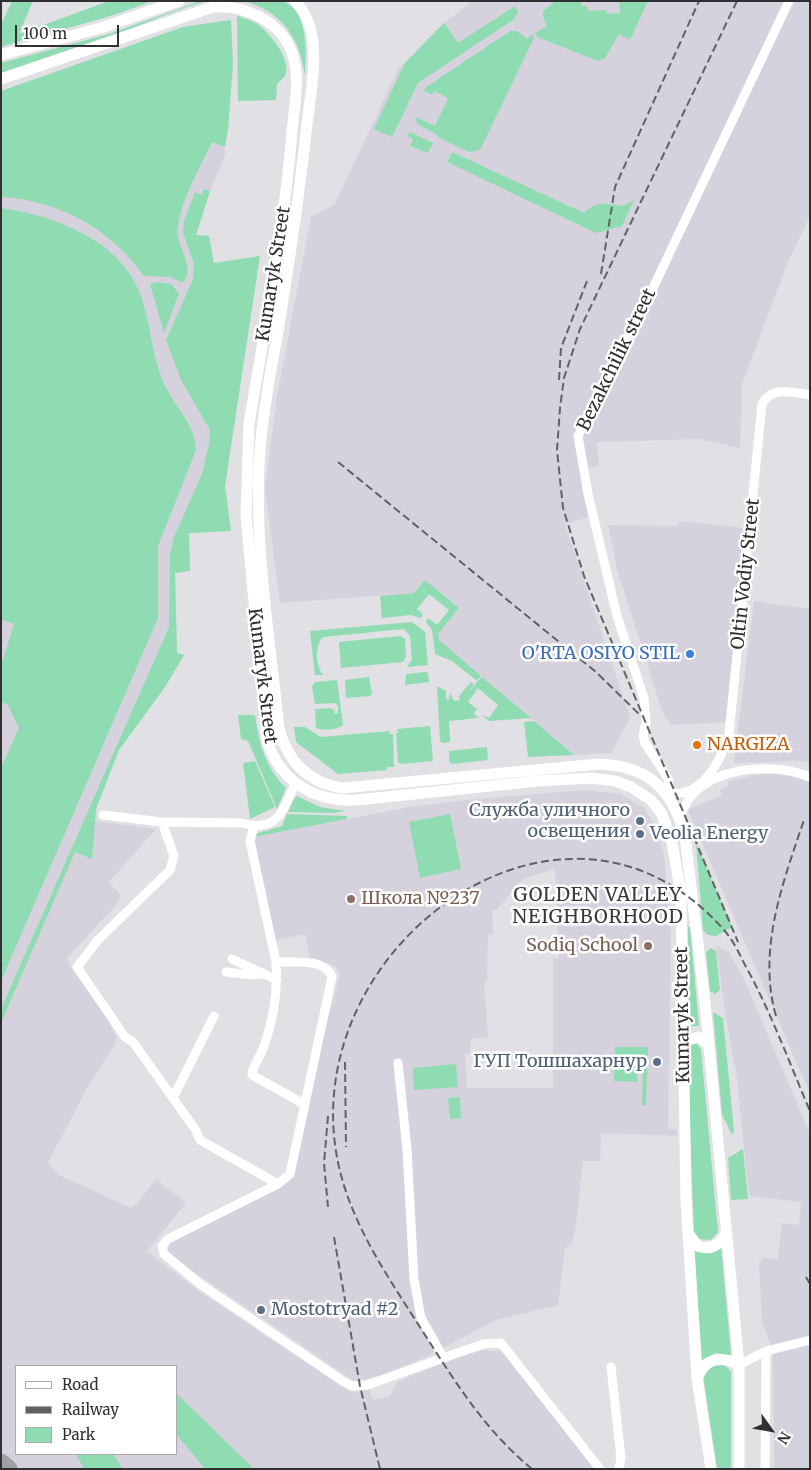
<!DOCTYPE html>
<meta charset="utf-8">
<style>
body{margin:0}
#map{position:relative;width:811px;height:1470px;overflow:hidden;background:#e1e0e4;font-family:Merriweather,serif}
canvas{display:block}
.frame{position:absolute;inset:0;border:2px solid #302f31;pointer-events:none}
.legend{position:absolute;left:15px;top:1365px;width:162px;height:90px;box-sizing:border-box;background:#fff;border:1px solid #acacad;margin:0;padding:6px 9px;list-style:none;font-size:15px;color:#302f31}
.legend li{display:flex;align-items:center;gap:10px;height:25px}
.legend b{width:25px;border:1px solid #acacad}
.north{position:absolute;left:746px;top:1405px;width:50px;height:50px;-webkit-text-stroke:4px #fff;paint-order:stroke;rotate:122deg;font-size:14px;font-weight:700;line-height:20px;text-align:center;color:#302f31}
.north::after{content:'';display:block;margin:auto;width:18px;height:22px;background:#302f31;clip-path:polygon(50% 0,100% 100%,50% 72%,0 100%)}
.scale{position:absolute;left:15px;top:25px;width:104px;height:22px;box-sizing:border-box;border:2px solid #302f31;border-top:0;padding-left:6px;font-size:15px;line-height:18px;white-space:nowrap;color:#302f31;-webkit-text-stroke:4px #fff;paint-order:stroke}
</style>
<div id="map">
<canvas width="811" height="1470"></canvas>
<div class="frame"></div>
<ul class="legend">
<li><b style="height:6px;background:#fff"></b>Road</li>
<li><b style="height:6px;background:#626163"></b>Railway</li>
<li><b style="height:14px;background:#8fdcb3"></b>Park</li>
</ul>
<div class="north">N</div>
<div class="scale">100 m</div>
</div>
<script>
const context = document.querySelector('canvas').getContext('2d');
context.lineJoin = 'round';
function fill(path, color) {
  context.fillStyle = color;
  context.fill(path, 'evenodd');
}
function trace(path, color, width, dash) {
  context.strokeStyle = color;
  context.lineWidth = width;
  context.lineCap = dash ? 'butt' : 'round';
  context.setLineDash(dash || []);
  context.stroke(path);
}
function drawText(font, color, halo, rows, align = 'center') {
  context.font = font + ' Merriweather,serif';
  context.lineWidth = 5;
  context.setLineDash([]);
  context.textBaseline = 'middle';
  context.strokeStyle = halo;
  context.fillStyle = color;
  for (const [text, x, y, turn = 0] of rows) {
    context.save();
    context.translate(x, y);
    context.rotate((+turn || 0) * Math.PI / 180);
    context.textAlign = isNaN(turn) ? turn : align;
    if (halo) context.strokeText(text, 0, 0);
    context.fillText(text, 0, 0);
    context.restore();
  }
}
const built = new Path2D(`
 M473 1H810V216L787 264 742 384 740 448 700 439 597 442 599 466 588 468 595 515 565 524 630 718 611 753 574 755 439 641 437 634 459 608 425 580 414 593 280 603 265 489 277 397 311 217 335 204 398 69 444 23Z
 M231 20 233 64 228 129 224 151 226 152 201 214 196 235 209 236 211 251 240 379 225 486 231 531 189 533 190 571 175 573 177 653 184 655 165 687 119 750 97 803 95 821 156 829 109 882 121 896 117 904 67 958 71 968 104 1012 116 1036V1043L89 1084 48 1163 59 1175 131 1208 137 1204 156 1179 186 1203 147 1251 200 1292 349 1391 359 1393 369 1389 373 1400 390 1396 396 1383 448 1360 484 1350 502 1351 596 1469H1V91L183 27ZM16 1366H176V1454H16Z
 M681 521 743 528 739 581 741 594 728 722 671 725 663 714 617 569 608 525 677 526Z
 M754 601 810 609V766L806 761 734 763Z
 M778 773 810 782V1094L688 810 722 795 720 790 729 786 727 782 754 775Z
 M585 790 620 794 643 807 654 823 664 855 671 930 668 1129 677 1130V1136L601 1133 600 1161H583L575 1231 571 1244 565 1248 558 1305 496 1320 422 1359 381 1376 354 1381 169 1255 168 1246 171 1241 289 1182 325 1029 340 975 336 967 330 964 310 958 305 934 275 940 254 837 409 807 465 800ZM555 869 559 958 553 959V1088H467L465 1055 469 1054 471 1039 488 1037 484 982 487 981 488 935 493 933 492 910 497 909 523 879Z
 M716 945 729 952 744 979 810 1134V1469H774L773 1364 772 1348 762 1322 759 1263 763 1258 778 1259 782 1223 799 1225 801 1202 749 1196 736 1071 726 1018Z`);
const green = new Path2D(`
 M12 1H33L19 34 109 1H152C103 21 52 31 1 47V25Z
 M208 1C182 7 157 19 132 28 89 43 45 58 1 73V63L109 34 198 2Z
 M246 1C257 1 271 0 281 1 310 8 306 55 305 76 301 48 290 23 264 9 258 5 251 4 246 1Z
 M555 1H581V6H587L588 11 606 10 607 14 620 13 619 1H648L630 40 619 34 605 58 598 61 537 37 535 33 547 26 543 17V11Z
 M515 6 518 13 513 20 418 83 392 137 374 129 404 64 444 23 458 43Z
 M237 16C244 18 250 20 256 23 268 31 293 60 285 76 283 79 279 82 277 84L276 100 238 101Z
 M231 20 233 64 228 129 225 147 212 142C201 166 175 210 178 236 180 252 195 267 183 283L170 277 144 276C111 229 58 200 1 197V91L183 27Z
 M510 31H517L527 39 532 35 534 38 480 150 469 152 439 138 436 134 417 124 416 117 435 126 448 98 434 91 432 95 424 91 426 87Z
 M410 132 433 143 428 153 410 146 413 139 407 136Z
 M452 152 584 213C596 200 607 204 623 206L634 200 622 226 596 233 447 162Z
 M204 189 210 191 196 235 209 236 214 263 260 256 225 486 231 531 189 533 190 571 175 573 177 653 184 655 165 687 119 750 96 809 92 859 75 852 1 1023V1009L169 627 170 554 174 537 202 474 209 444 210 430 181 380 166 340 193 279 194 264 183 232 184 221 195 192 201 195Z
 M1 208C52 215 118 239 139 291 150 319 151 351 162 379 171 404 195 421 196 450L158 546V618L1 981V768L19 728 8 705 1 702V666L14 624 1 619Z
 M159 282 171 284 179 294 164 333 150 284Z
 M425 580 459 608 438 634 439 640 481 676 477 681 452 661 435 654 432 630 426 622 428 618 437 625 449 610 429 594 417 609 423 614 421 618 411 615 382 618 380 596 414 593Z
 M412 622 425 632 428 665 407 667 412 660 410 636 404 629 323 637C314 645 316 666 323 675H315L310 631Z
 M401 636 405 639 406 657 403 662 341 668 339 642Z
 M425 672 428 673 429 682 405 685 406 674Z
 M369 677 372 693 370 696 346 698 345 680Z
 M482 677 531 718 489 721 482 715 489 718 498 705 478 688 468 702 477 709 474 713 478 718 449 721 450 742 443 743 440 741 437 686 446 691V699L449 700 450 693 454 701 460 700 459 696 471 682 474 684 468 692Z
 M337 680 343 725C337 730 323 731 316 728L315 709 330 708 334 710 335 714 338 713V706L335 703 315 704 312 686 315 682Z
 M238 715H255C259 743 265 767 286 788L277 809 248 741 241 739Z
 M534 721 574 755 528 757 524 722Z
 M430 726 433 761 401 764 398 762 396 733H398L397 729Z
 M294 727H305L321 737 389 731 390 734H393L394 767H387V770L338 774 296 742Z
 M487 747 488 760 452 764 449 762V751Z
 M255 761 275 807 250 819 243 763Z
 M297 796 320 807 346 811 333 813 288 812 294 799Z
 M287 814 347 816V819L254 837 258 833 282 826Z
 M450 814 461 869 420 878 409 822Z
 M696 843 732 927 716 936 708 935 703 930Z
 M688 927H690L699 1026H688Z
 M711 948 716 951 720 990 715 994 710 991 706 952Z
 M713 1012 723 1018 734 1131 732 1135 722 1114Z
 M694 1043 698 1044 701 1050 718 1232 711 1240 699 1239 694 1233 687 1051 688 1047Z
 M615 1047H648L646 1105H642L643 1064H637V1082L614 1081Z
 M456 1064 458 1087 414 1090 413 1068Z
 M460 1097 461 1118 450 1119 448 1098Z
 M743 1149 748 1199 731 1200 728 1158Z
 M721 1248 731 1353 729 1356 716 1353 702 1360 694 1250 701 1252Z
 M724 1364 731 1372V1469H717L703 1375 710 1366Z
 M176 1393 254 1469H205L176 1434Z
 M75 1454H113L123 1469H85Z`);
const taxiway = new Path2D(`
 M1 1463 8 1469`);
const minor = new Path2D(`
 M789 1 653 288 578 436 588 494 617 616 644 698 646 722 643 735 645 743 669 780 666 792C700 801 721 762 729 734L762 404C771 386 793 392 810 395
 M103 815 162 822 241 823C278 833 282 812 295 784
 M680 819C692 767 768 760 810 777
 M162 822 174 856 170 870 98 940 77 967 125 1037 133 1042 195 1129 200 1140 278 1184
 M254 826 250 841 276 962C278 991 274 1018 264 1046 261 1056 253 1064 252 1075L304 1104
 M232 959 277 980
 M276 962C294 963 324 957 332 977L290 1174 278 1184 168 1239 162 1246 164 1254 200 1284 344 1382 353 1386 367 1385 483 1344 501 1343 600 1469
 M226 972 254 975 262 974
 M398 1063 407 1149 414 1279 421 1318 443 1357
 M173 1098 214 1016
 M766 1351 810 1340
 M739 1365 766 1351 765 1469
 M611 1367 621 1458 619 1469`);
const major = new Path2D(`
 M295 1C306 12 311 26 313 42 316 71 309 103 306 132 299 199 289 264 278 331 271 370 263 410 260 450 253 540 270 639 279 729 288 762 308 783 343 788L599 764C649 766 672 789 685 836L705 1003 739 1365V1469
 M1 55 104 27 179 1
 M1 79 213 7C245 5 281 21 292 53 301 77 294 107 292 132 284 230 265 327 249 424L246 516 267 741C281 782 314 802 357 800L538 781 592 778 615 781 631 787 651 800 662 814 672 842 681 895 686 1200 697 1378 711 1469
 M682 1042 698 1037 708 1044
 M688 1233 698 1246C711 1251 720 1245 726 1233
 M698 1377C705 1357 723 1356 739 1365`);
const rail = new Path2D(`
 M737 1 580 329 564 378 560 408 557 450 563 508 584 576 738 942
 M601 274 615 187 699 1
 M559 380 561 348 587 281
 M338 462 596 672 639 714
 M776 1016C757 950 783 882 804 820
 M345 1062 346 1147
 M328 1116 324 1163 328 1207
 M334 1237 360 1386 380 1469
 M806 1277 810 1284
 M532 1469C482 1428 451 1375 416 1321 379 1263 340 1206 334 1135 316 931 571 756 724 930 733 940 739 953 745 965 771 1012 789 1062 810 1111`);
const markers = [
 [690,654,5,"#3f7fe0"],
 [697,745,5,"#e8710a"],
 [640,821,5,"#5c6f8a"],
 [640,834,5,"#5c6f8a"],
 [351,899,5,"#8d6e63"],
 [648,946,5,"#8d6e63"],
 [657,1062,5,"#5c6f8a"],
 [261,1310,5,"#5c6f8a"]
];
const streetNames = [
 ["Kumaryk Street",274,274,-81],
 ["Bezakchilik street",617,360,-64],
 ["Oltin Vodiy Street",746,574,-84],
 ["Kumaryk Street",262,676,83],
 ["Kumaryk Street",683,1015,-91]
];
const shopNames = [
 ["O'RTA OSIYO STIL",680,654]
];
const foodNames = [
 ["NARGIZA",707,745]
];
const serviceNames = [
 ["Служба уличного",630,811],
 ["освещения",630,832],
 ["Veolia Energy",650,834,"left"],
 ["ГУП Тошшахарнур",647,1062],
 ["Mostotryad #2",271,1310,"left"]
];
const educationNames = [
 ["Школа №237",361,899],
 ["Sodiq School",638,946,"right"]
];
const neighbourhoodNames = [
 ["GOLDEN VALLEY",598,896],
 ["NEIGHBORHOOD",598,918]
];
fill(built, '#d5d2dd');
fill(green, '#8fdcb3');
trace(taxiway, '#a2a0a4', 19);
trace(minor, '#fff', 9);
trace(major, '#fff', 11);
trace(rail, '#626163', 2, [8, 4]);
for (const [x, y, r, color] of markers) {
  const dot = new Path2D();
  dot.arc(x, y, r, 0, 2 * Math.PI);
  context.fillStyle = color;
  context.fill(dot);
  trace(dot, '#fff', 2);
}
drawText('18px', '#302f31', '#fff', streetNames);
drawText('18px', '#366cbe', '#fff', shopNames, 'right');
drawText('18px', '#c56008', '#fff', foodNames, 'left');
drawText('18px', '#4e5e75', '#fff', serviceNames, 'right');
drawText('18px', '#785e54', '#fff', educationNames, 'left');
context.letterSpacing = '1px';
drawText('19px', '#38373a', '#fff', neighbourhoodNames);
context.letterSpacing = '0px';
</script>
